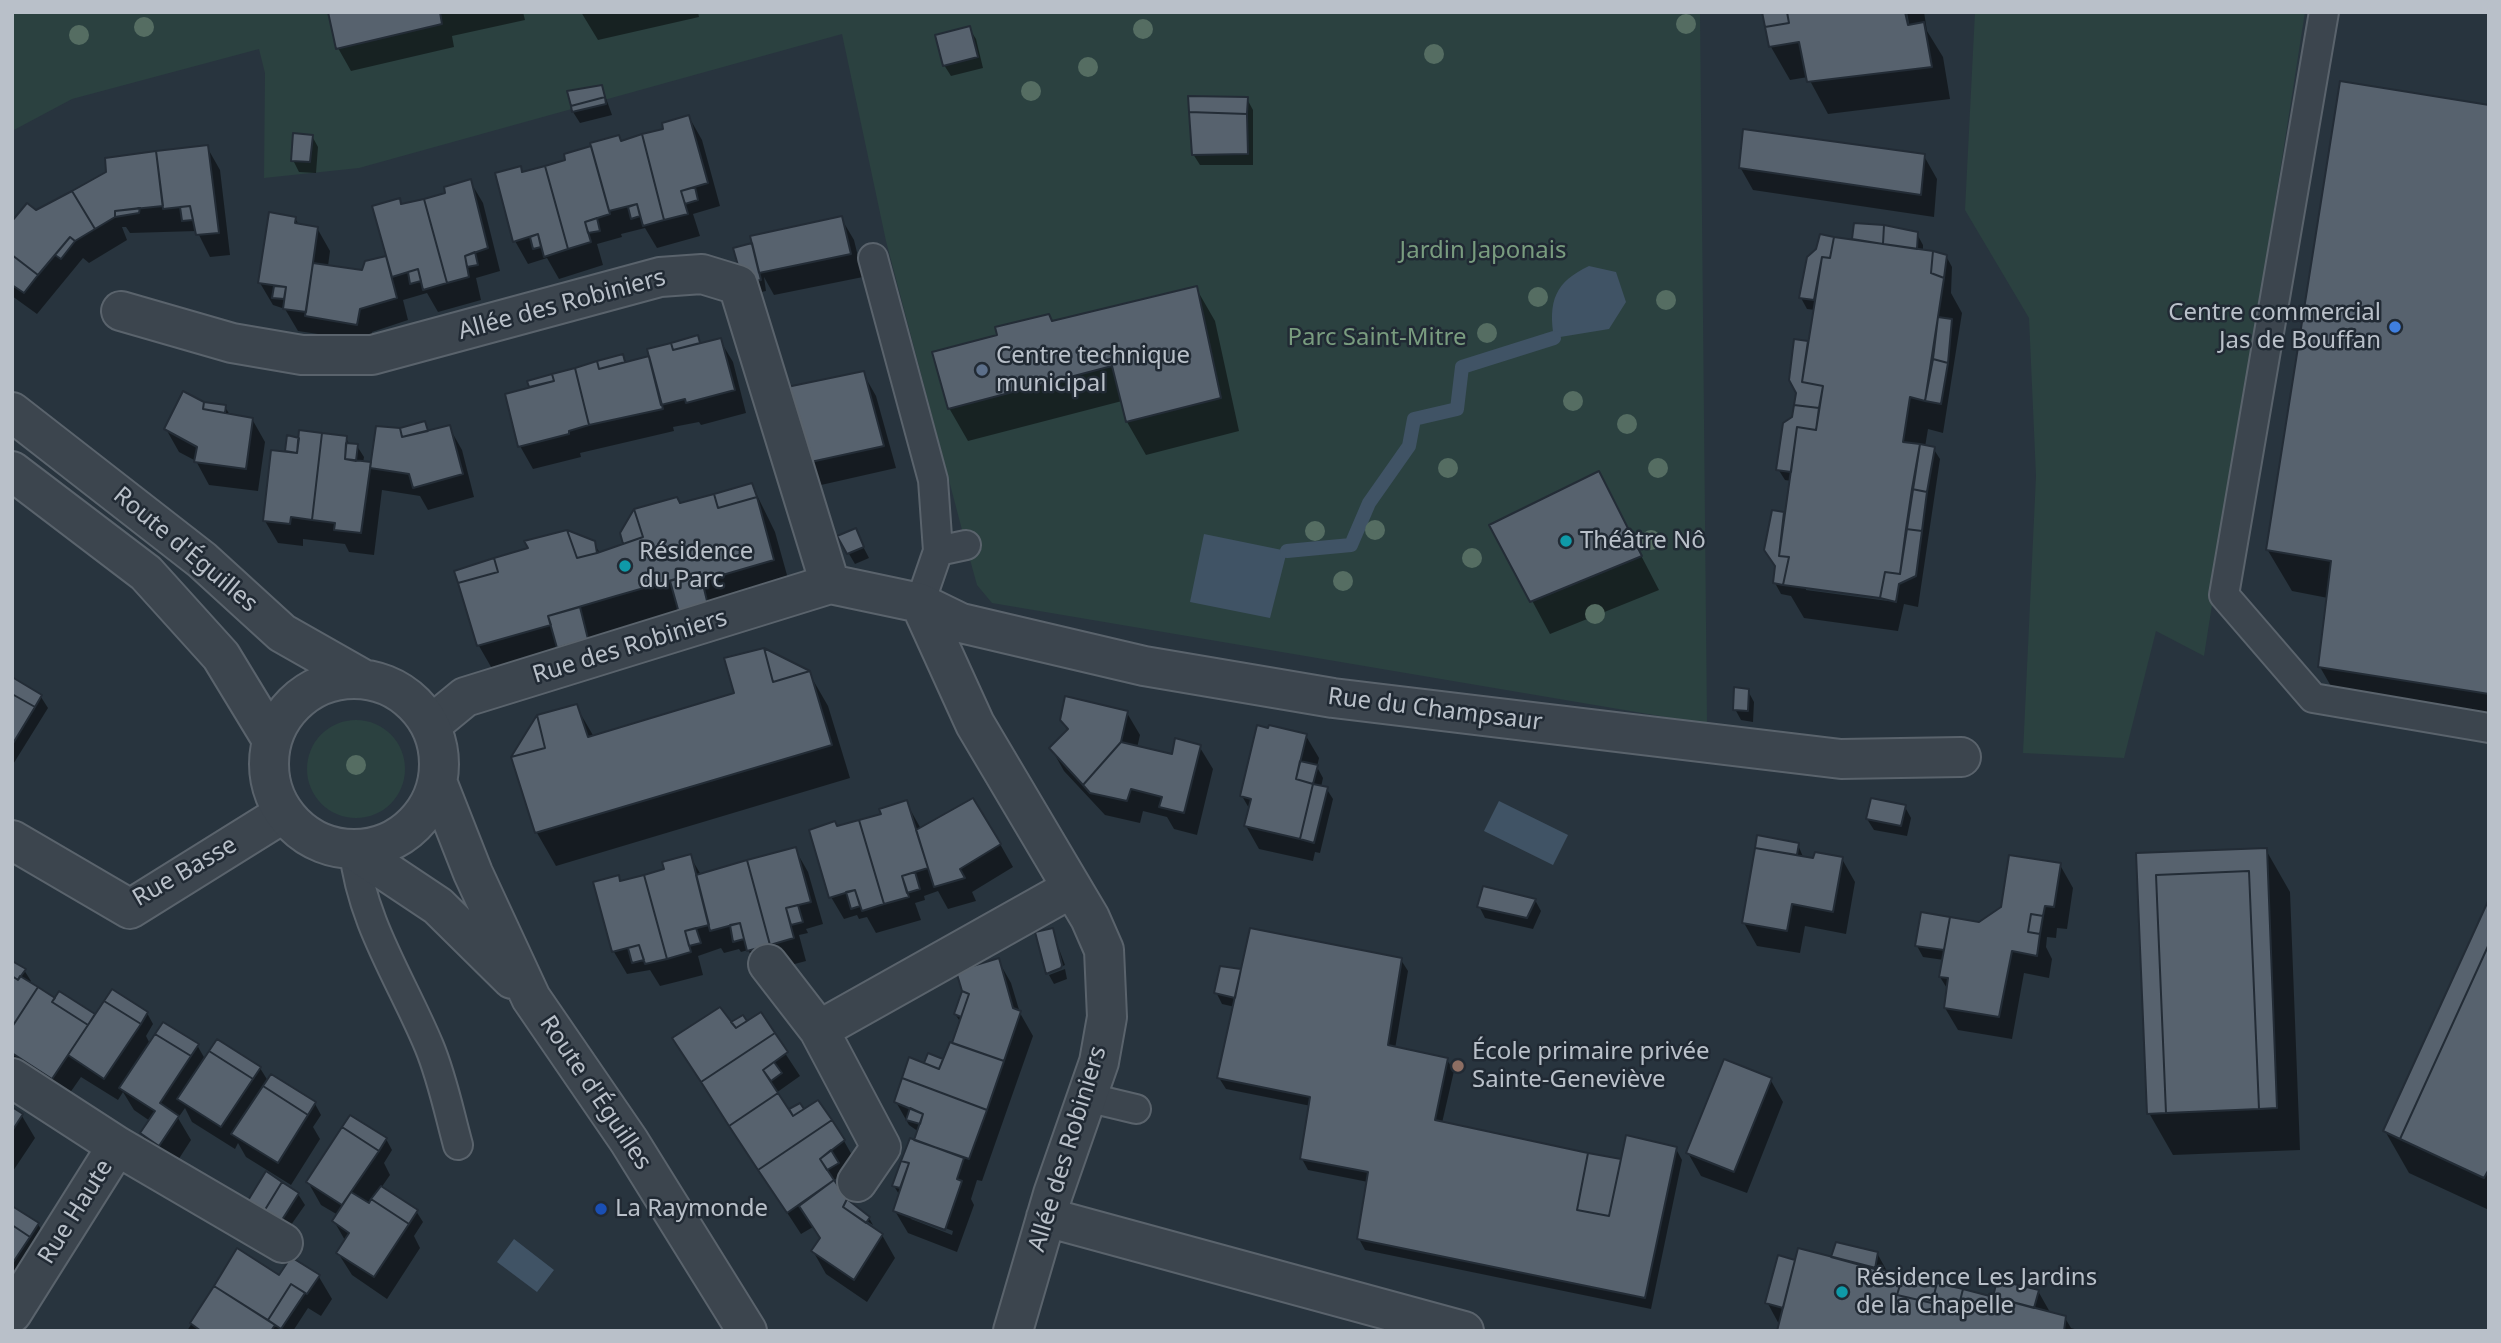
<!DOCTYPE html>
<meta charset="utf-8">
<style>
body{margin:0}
#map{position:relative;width:2501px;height:1343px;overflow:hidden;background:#28343e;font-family:"Noto Sans",sans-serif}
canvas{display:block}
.frame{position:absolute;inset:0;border:14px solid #b9c0c9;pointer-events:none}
</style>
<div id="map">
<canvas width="2501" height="1343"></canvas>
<div class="frame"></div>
</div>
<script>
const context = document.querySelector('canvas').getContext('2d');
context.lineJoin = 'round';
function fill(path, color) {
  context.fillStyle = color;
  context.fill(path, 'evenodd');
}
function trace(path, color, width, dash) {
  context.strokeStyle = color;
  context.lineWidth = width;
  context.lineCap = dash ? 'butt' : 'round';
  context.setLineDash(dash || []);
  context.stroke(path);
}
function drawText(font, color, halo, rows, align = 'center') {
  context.font = font + ' "Noto Sans",sans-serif';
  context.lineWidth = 5;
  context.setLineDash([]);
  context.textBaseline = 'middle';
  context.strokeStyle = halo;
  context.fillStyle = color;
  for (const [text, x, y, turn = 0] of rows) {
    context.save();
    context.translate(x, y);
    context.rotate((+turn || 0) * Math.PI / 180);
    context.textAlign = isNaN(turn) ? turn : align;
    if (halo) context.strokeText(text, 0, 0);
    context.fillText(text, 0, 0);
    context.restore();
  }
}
const green = new Path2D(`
 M12 12H1700L1707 724 992 603 977 585 966 545 886 241 842 34 359 168 264 178 265 73 259 49 72 99 12 131Z
 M1975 12H2305L2204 656 2156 631 2124 758 2023 753 2036 476 2029 318 1965 210Z
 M307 769a49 49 0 1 1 98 0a49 49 0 1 1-98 0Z`);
const water = new Path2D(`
 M1589 266 1616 272 1626 302 1609 329 1554 338C1548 301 1555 282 1589 266Z
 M1204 534 1287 551 1270 618 1190 602Z
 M1499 801 1568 835 1553 865 1484 831Z
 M514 1239 554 1270 537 1292 497 1262Z`);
const shadow = new Path2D(`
 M330 12H523L525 20 452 36 454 47 351 71 338 48Z
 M581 12H698L699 17 598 40Z
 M1907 12H1924L1927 31 1943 57 1950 99 1828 114 1808 77 1790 80 1771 47 1767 27 1908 34H1911Z
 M969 28 976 39 983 68 951 76 944 65Z
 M602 87 612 115 580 123 573 112Z
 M1247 99 1253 110V165H1200L1193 154Z
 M2489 107V732L2344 709 2320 667 2328 598 2292 591 2267 549Z
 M689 117 702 140 720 206 693 214 700 236 657 248 645 228 621 234 622 237 597 244 603 265 559 279 547 258 528 264 515 241 520 168 523 173 665 130Z
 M312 136 318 147 316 173 299 172 293 160Z
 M207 147 220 170 230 255 210 257 197 231 130 233 126 227H122L127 240 89 263 83 258 37 314 12 296V224Z
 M1924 156 1937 179 1934 217 1753 190 1740 167Z
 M470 181 483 203 500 271 476 278 481 300 438 312 427 293 403 300 408 320 372 332 370 347 320 338 318 334 298 331 285 309 273 305 260 283 295 218 299 225 317 228 330 251 328 266 364 271 366 262 388 257 402 206 448 195Z
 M841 218 854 240 863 277 774 295 764 277 766 291 751 294 744 283Z
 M1917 234 1923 245V252L1946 256 1952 267 1951 293 1962 313 1943 433 1928 429 1925 447 1933 448 1940 459 1918 607 1904 604 1898 631 1804 618 1791 596 1781 594 1775 583 1783 514 1786 518 1791 481 1785 480 1778 469 1794 418 1815 310 1807 309 1801 298 1808 258 1855 242 1854 239ZM1806 587 1889 598 1888 601 1806 590Z
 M1196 288 1215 321 1239 431 1146 455 1127 422 1122 401 968 441 949 408 1053 323Z
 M697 338 701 344 720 340 733 362 746 413 701 425 699 422 673 427 674 431 580 453 581 457 533 469 520 446 531 389 529 382 623 356 627 363 651 357Z
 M863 373 876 396 896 468 821 485 808 462Z
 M203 404 225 407 230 415 252 419 265 442 258 491 209 485 196 461 179 452 166 429Z
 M424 423 429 432 449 427 462 450 474 497 428 510 420 496 382 490 374 555 349 552 345 544 303 539V546L278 543 265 521 287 451 298 439 346 438 350 445 357 446 364 457 363 463 372 464 400 430Z
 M1598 473 1659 590 1550 634 1492 526Z
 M752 485 775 532 792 593 498 679 479 646 456 572 593 542 600 553 626 545 680 505Z
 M855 531 869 558 855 564 839 537Z
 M809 673 828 706 850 778 556 866 537 833 513 757 576 706 594 737Z
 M12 680 41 697 48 708 12 766Z
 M1748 691 1754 702 1753 722 1741 720 1735 709Z
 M1127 713 1140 735 1137 748 1174 756 1199 746 1213 769 1197 835 1174 829 1167 817 1143 811 1140 823 1105 815 1064 771 1051 748 1068 731 1062 720Z
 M1306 736 1319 758 1317 767 1323 778 1321 787 1326 788 1333 799 1320 853 1315 852 1313 861 1259 849 1246 826 1250 810 1242 796Z
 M906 802 921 829 1000 844 1013 867 972 892 976 901 948 909 938 891 924 896 925 900 915 903 921 920 876 933 867 917 859 919 857 915 844 919 831 897 837 828 883 815Z
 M1905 807 1911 818 1907 836 1874 830 1867 819Z
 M1759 837 1798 845 1804 859H1842L1855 882 1846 934 1805 926 1800 953 1757 946 1744 923Z
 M795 849 808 872 823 924 806 929 808 933 799 935 806 961 761 973 748 950 741 952 739 949 724 953 721 948 698 956 703 975 680 981 660 986 650 970 627 974 614 952 595 883 618 877 621 883 666 870 690 856 701 875Z
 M2266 850 2290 892 2300 1150 2173 1155 2149 1113Z
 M2060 865 2073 888 2067 929 2057 928 2056 938 2047 937 2046 947 2052 959 2049 978 2024 973 2012 1039 1958 1030 1945 1008 1948 990 1940 977 1944 960 1923 957 1917 946 1979 924Z
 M1535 900 1541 911 1533 929 1485 918 1479 906Z
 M2489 903V1210L2409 1173 2385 1131Z
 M1052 930 1065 965 1048 973 1037 934Z
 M998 960 1011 983 1020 1013 1033 1036 982 1181 977 1180 971 1199 974 1205 957 1252 908 1233 895 1211 900 1196 894 1186 919 1132 909 1125 896 1102 925 1065 942 1060 943 1063 961 1023 955 1014 964 991ZM933 1064 948 1070 947 1073 933 1068ZM911 1215 953 1231 952 1235 911 1219Z
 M1401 960 1408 971 1395 1049 1447 1060 1454 1071 1442 1123 1622 1161 1676 1149 1682 1160 1651 1309 1365 1250 1359 1239 1368 1182 1308 1170 1302 1159 1311 1106 1226 1089 1219 1078 1235 1007 1222 1004 1216 992 1243 971Z
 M12 963 24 970 31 981 29 984 55 1001 95 1017 147 1013 153 1024 146 1036 150 1044 197 1045 205 1059 260 1068 268 1081 315 1104 321 1115 313 1127 320 1139 291 1185 246 1157 238 1143 235 1149 192 1122 185 1108 178 1118 191 1140 173 1168 155 1156 142 1134 150 1121 134 1110 123 1092 118 1100 81 1077 65 1100 12 1067Z
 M1065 969 1067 979 1054 984 1049 975Z
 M760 1015 800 1076 776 1093 793 1120 804 1111 844 1141 857 1164 833 1181 846 1200 869 1218 873 1225 859 1216 882 1235 895 1258 867 1302 826 1274 813 1251 821 1239 813 1227 801 1234 674 1039 735 1030Z
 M1770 1079 1783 1102 1747 1193 1701 1176 1688 1153Z
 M12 1109 22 1116 35 1138 13 1171Z
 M386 1139 392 1150 384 1163 390 1175 381 1188 416 1211 423 1222 414 1236 420 1248 387 1299 352 1275 338 1253 346 1242 334 1221 338 1215 321 1205 308 1182Z
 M298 1194 305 1205 286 1232 255 1213Z
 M12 1208 38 1224 44 1235 12 1306Z
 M237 1251 279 1278 292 1259 319 1277 332 1299 321 1316 308 1308 293 1331H187Z
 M1877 1253 1888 1273 1997 1300 2038 1291 2051 1314 2065 1318 2071 1328 2081 1331H1779L1780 1326 1767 1302 1796 1262Z`);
const stream = new Path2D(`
 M1287 551 1351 545 1369 503 1409 446 1414 419 1457 409 1462 367 1554 338`);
const building = new Path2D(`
 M328 12H440L442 24 336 49Z
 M1762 12H1787L1789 23 1765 27Z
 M1787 12H1905L1908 25 1924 22 1932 67 1807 82 1799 42 1769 47 1765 27 1789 23Z
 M970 26 978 57 943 66 935 35Z
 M2340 81 2489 105V694L2318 667 2331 561 2266 550Z
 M602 85 605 97 571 106 567 91Z
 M1188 96 1248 97 1247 114 1189 112Z
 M605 97 606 104 572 112 571 106Z
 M1189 112 1247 114 1248 154 1192 155Z
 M689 115 708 183 681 191 688 214 664 220 642 134 663 129 662 123Z
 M1743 129 1925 154 1921 195 1739 168Z
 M293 133 313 135 310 162 291 161Z
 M642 134 664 220 643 226 637 204 609 211 590 143 619 135 621 141Z
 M208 145 219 233 196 235 190 206 163 209 156 151Z
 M591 146 610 214 585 222 591 242 568 249 545 166 565 160 564 154Z
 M156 151 163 206 115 211V217L95 229 72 191 106 172 105 158Z
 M521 166 522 172 545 166 568 249 544 257 538 234 513 242 495 173Z
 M471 179 488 248 465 256 469 277 447 283 424 199 445 193 444 187Z
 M695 187 698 200 685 204 681 191Z
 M72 191 95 229 75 241 70 237 38 275 12 255V221L27 203 36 210Z
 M400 198 401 204 424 199 447 283 423 290 418 269 392 277 372 206Z
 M637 204 640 216 631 219 628 207Z
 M190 206 193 220 182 221 180 207Z
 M140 208 139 213 115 217V211Z
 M269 212 296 217 295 223 318 227 306 312 283 309 286 287 258 283Z
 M842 216 851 254 759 273 750 236Z
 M597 218 600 231 588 233 585 222Z
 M1854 223 1884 225 1883 244 1852 239Z
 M1884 225 1918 232 1917 249 1883 244Z
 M538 234 541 247 533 249 530 237Z
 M1820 234 1834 237 1830 258 1822 257 1814 300 1799 298 1807 257 1816 249Z
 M70 237 75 241 61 259 55 255Z
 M1834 237 1933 251 1931 273 1944 278 1925 401 1910 397 1903 442 1920 444 1900 574 1885 572 1880 598 1783 585 1789 557 1779 556 1797 427 1816 430 1823 386 1802 382 1822 257 1830 258Z
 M752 243 761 280 743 283 733 248Z
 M1933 251 1947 255 1944 278 1931 273Z
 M475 252 478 265 467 267 465 256Z
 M12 255 38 275 24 293 12 285Z
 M386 256 397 298 360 309 357 325 305 316 313 263 362 270 365 261Z
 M418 269 421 281 410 284 408 272Z
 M274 286 286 287 284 299 272 298Z
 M1197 286 1221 398 1126 422 1112 366 948 409 932 352 997 335 995 327 1049 314 1052 321Z
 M1938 317 1952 319 1948 363 1933 359Z
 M698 335 700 343 673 350 671 343Z
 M721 338 735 390 686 403 685 399 661 405 647 349 671 343 673 350Z
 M1794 339 1808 341 1802 382 1823 386 1819 408 1794 405 1796 393 1789 380Z
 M623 354 625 362 599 369 597 361Z
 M649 356 663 409 589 425 575 368 597 361 599 369Z
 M1933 359 1948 363 1941 404 1925 401Z
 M575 368 589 425 569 431V434L518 447 505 394 554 381 552 374Z
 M864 371 884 446 806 463 787 387Z
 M552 374 554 381 529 387 527 381Z
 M183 391 204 402 203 409 253 418 246 469 194 462 197 447 164 429Z
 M204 402 226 405 225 413 203 409Z
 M1794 405 1819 408 1816 430 1797 427 1791 472 1776 470 1783 423 1792 417Z
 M425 421 428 431 402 437 400 428Z
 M450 425 463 474 413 488 409 474 370 468 376 426 400 428 402 437Z
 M299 430 322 433 312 520 291 517 290 524 263 521 271 450 297 453Z
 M322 433 347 436 345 459 371 462 361 533 334 530 335 523 312 520Z
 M287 435 299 438 297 453 285 451Z
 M346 443 358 444 356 461 345 459Z
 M1920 444 1935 447 1927 492 1912 489Z
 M1599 471 1642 556 1530 602 1489 525Z
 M752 483 757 497 718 508 714 494Z
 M1912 489 1927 492 1922 531 1906 529Z
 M714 494 718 508 757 497 774 560 702 581 700 572 616 596 548 616 551 625 477 646 458 583 498 572 494 558 528 548 524 541 567 530 577 558 597 553 643 537 634 509 677 497 680 503Z
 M634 509 643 537 623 544 620 533Z
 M1772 510 1784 512 1779 556 1789 557 1783 585 1773 583 1775 566 1764 550Z
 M856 528 864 547 847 554 837 536Z
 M1906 529 1922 531 1916 576 1899 584 1896 602 1880 598 1885 572 1900 574Z
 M567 530 595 541 597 553 577 558Z
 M494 558 498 572 458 583 454 571Z
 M700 572 708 605 679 613 670 581Z
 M580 607 588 639 557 648 548 616Z
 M764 648 773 682 810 671 832 745 535 833 511 757 545 748 537 715 577 704 588 737 734 693 724 658Z
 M764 648 810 671 773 682Z
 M12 677 42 695 35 707 12 694Z
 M1734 687 1749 689 1748 711 1733 710Z
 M12 694 35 707 12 745Z
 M1065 696 1128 711 1121 742 1083 785 1049 748 1068 729 1060 720Z
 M537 715 545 748 511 757Z
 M1257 725 1268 728 1269 725 1307 734 1296 779 1313 784 1300 839 1244 826 1251 799 1240 796Z
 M1175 738 1201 745 1184 813 1159 807 1162 797 1131 789 1127 801 1090 793 1083 785 1121 742 1172 754Z
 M1300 761 1318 765 1313 784 1296 779Z
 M1313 784 1328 787 1314 843 1300 839Z
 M973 798 1001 844 960 869 965 878 934 887 916 830Z
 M1871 798 1906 805 1901 826 1866 819Z
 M907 800 928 868 902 876 909 897 884 904 859 820 881 814 879 809Z
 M859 820 884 904 862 911 855 890 829 898 809 830 835 821 837 826Z
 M1757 835 1799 843 1797 855 1755 848Z
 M796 847 811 902 786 908 794 938 770 945 747 860Z
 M1755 848 1813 858 1815 852 1843 857 1833 912 1792 904 1787 931 1742 923Z
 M2267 848 2277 1108 2259 1109 2249 871 2156 875 2166 1113 2147 1114 2136 853Z
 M691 854 709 925 685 931 691 952 667 959 644 875 664 869 662 862Z
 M2009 855 2061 863 2054 907 2045 906 2043 916 2031 914 2028 932 2040 934 2037 956 2012 951 1999 1017 1944 1008 1948 978 1939 977 1950 917 1979 922 2001 907Z
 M747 860 770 945 747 951 740 923 710 931 696 875Z
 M2249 871 2259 1109 2166 1113 2156 875Z
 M915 872 920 889 907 893 902 876Z
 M619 875 620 881 644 875 667 959 645 964 639 945 612 952 593 882Z
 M1483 886 1536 899 1527 918 1477 907Z
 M855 890 860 906 851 909 846 892Z
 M2489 899V944L2400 1139 2383 1131Z
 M798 905 803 922 791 925 786 908Z
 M1921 912 1950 917 1944 950 1915 946Z
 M2031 914 2043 916 2040 934 2028 932Z
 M740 923 744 939 733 942 730 925Z
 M696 928 701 943 689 946 685 931Z
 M1053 928 1062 965 1061 968 1046 974 1035 932Z
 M1250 928 1402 958 1388 1045 1448 1058 1435 1120 1588 1153 1577 1210 1609 1216 1626 1135 1677 1147 1645 1298 1357 1239 1368 1172 1300 1159 1310 1097 1217 1078Z
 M2489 944V1169L2484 1178 2400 1139Z
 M639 945 644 960 632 963 628 948Z
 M999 958 1013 1008 1021 1011 1004 1061 952 1043 969 994 962 991 956 971Z
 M12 961 26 969 18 980 12 976Z
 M1220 966 1241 969 1235 998 1214 993Z
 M12 976 18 980 20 976 38 987 12 1027Z
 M38 987 55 998 52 1002 88 1025 52 1079 12 1053V1027Z
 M112 989 148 1012 141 1024 104 1001Z
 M59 991 95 1014 88 1025 52 1002Z
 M962 991 969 994 961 1017 954 1014Z
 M104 1001 141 1024 104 1079 68 1055Z
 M720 1007 736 1028 761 1012 775 1033 701 1082 672 1038Z
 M743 1015 747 1021 736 1028 731 1022Z
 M163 1022 199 1044 191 1056 155 1034Z
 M775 1033 788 1052 763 1070 778 1093 729 1126 701 1082Z
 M155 1034 191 1056 160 1103 179 1116 159 1146 140 1133 155 1111 119 1088Z
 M217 1039 261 1067 253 1079 209 1051Z
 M950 1042 1004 1061 987 1110 902 1078 909 1057 939 1069Z
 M209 1051 253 1079 221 1127 177 1099Z
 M928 1053 943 1059 939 1069 924 1063Z
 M1724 1059 1772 1078 1734 1172 1686 1153Z
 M774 1062 782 1073 771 1081 763 1070Z
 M271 1074 316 1102 308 1115 263 1086Z
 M902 1078 987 1110 969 1159 914 1140 923 1114 894 1102Z
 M263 1086 308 1115 278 1163 231 1134Z
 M778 1093 793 1116 818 1100 832 1120 758 1170 729 1126Z
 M800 1103 804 1109 793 1116 789 1109Z
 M12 1107 23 1114 12 1131Z
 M910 1108 923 1114 920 1124 906 1120Z
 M350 1115 387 1138 379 1151 342 1127Z
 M832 1120 845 1140 820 1159 834 1180 787 1213 758 1170Z
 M342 1127 379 1151 342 1205 306 1182Z
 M910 1138 964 1158 957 1179 962 1181 945 1230 893 1211 909 1163 901 1161Z
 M831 1150 839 1163 827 1170 820 1159Z
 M1588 1153 1621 1159 1609 1216 1577 1210Z
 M901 1161 909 1163 900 1188 892 1186Z
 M266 1171 282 1182 263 1213 247 1202Z
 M834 1180 847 1199 843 1207 883 1234 854 1280 811 1251 820 1238 799 1206Z
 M282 1182 299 1193 280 1223 263 1213Z
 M381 1186 418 1210 409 1224 371 1199Z
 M351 1192 369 1203 371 1199 409 1224 374 1277 336 1253 349 1233 332 1221Z
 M847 1199 870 1217 866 1223 843 1207Z
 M12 1206 39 1223 30 1237 12 1225Z
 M12 1225 30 1237 12 1264Z
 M1836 1242 1878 1252 1875 1269 1831 1257Z
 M237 1248 279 1275 291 1257 320 1275 307 1294 291 1284 268 1320 214 1286Z
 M1798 1248 1903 1275 1897 1295 1958 1309 1963 1289 2066 1316 2064 1331H1777Z
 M1778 1255 1795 1260 1783 1308 1765 1303Z
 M1903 1275 1937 1283 1932 1303 1897 1295Z
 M1997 1280 2039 1290 2034 1308 1993 1297Z
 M1937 1283 1963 1289 1958 1309 1932 1303Z
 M291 1284 305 1293 281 1329 268 1320Z
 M214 1286 275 1325 271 1331H201L190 1323Z`);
const service = new Path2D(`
 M2324 12 2224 595 2313 698 2489 728
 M873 258 933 480 938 551 920 603
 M938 551 966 545
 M354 850C361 921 402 981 429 1046 442 1077 449 1112 458 1145
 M1086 1097 1136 1109`);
const minor = new Path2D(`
 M121 311 232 343 302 355H372L660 277 702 274 738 285 830 584
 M920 603 975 724 1090 918 1104 950 1107 1017 1099 1062 1053 1194 1013 1331
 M431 725 465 697 830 584 920 603 961 623 1144 666 1333 698 1841 759 1961 757
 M12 840 130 909 284 813
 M768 964 819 1030 881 1147 857 1182
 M819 1030 1072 888
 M12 1078 117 1146 12 1313
 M117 1146 283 1243
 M1046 1217 1464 1331`);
const tertiary = new Path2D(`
 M12 412 202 560 282 633 363 679
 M12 471 146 573 221 656 272 740
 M269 764a85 85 0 1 1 170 0a85 85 0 1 1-170 0Z
 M438 784 473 873 531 998 629 1141 747 1331
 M354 850 438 906 512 979`);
const trees = [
 [1686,24],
 [144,27],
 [1143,29],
 [79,35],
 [1434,54],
 [1088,67],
 [1031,91],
 [1538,297],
 [1666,300],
 [1487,333],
 [1573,401],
 [1627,424],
 [1448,468],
 [1658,468],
 [1375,530],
 [1315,531],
 [1651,540],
 [1472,558],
 [1343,581],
 [1595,614],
 [356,765]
];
const markers = [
 [2395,327,7,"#3f7fe0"],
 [982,370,7,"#5c6f8a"],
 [1566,541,7,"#0f9aa8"],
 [625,566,7,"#0f9aa8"],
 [1458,1066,7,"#8d6e63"],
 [601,1209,7,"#1a4fb4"],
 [1842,1292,7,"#0f9aa8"]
];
const parkNames = [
 ["Jardin Japonais",1483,251],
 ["Parc Saint-Mitre",1377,338]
];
const streetNames = [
 ["Allée des Robiniers",562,305,-15],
 ["Route d'Éguilles",185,550,40],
 ["Rue des Robiniers",630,647,-17],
 ["Rue du Champsaur",1435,710,7],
 ["Rue Basse",185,872,-30],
 ["Route d'Éguilles",595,1093,56],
 ["Allée des Robiniers",1068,1149,-73],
 ["Rue Haute",76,1212,-58]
];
const poiNames = [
 ["Centre commercial",2381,313,"right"],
 ["Jas de Bouffan",2381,341,"right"],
 ["Centre technique",996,356],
 ["municipal",996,384],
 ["Théâtre Nô",1580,541],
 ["Résidence",639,552],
 ["du Parc",639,580],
 ["École primaire privée",1472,1052],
 ["Sainte-Geneviève",1472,1080],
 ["La Raymonde",615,1209],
 ["Résidence Les Jardins",1856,1278],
 ["de la Chapelle",1856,1306]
];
fill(green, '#2b4140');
fill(water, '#405365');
fill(shadow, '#0007');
trace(stream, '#405365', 14);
fill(building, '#57626e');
trace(building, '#232c36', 2);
trace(service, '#5a636c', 32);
trace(minor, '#5a636c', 42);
trace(tertiary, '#5a636c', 42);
trace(service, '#3c454e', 28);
trace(minor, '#3c454e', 38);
trace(tertiary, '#3c454e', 38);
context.fillStyle = '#556d62';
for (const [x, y] of trees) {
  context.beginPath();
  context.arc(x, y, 10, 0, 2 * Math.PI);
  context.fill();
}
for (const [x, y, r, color] of markers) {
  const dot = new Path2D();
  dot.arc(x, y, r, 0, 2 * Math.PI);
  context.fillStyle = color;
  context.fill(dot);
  trace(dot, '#212a34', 2.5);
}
drawText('24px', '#799c7f', '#212a34', parkNames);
drawText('24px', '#b9c0c9', '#212a34', streetNames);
drawText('24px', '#b9c0c9', '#212a34', poiNames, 'left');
</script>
